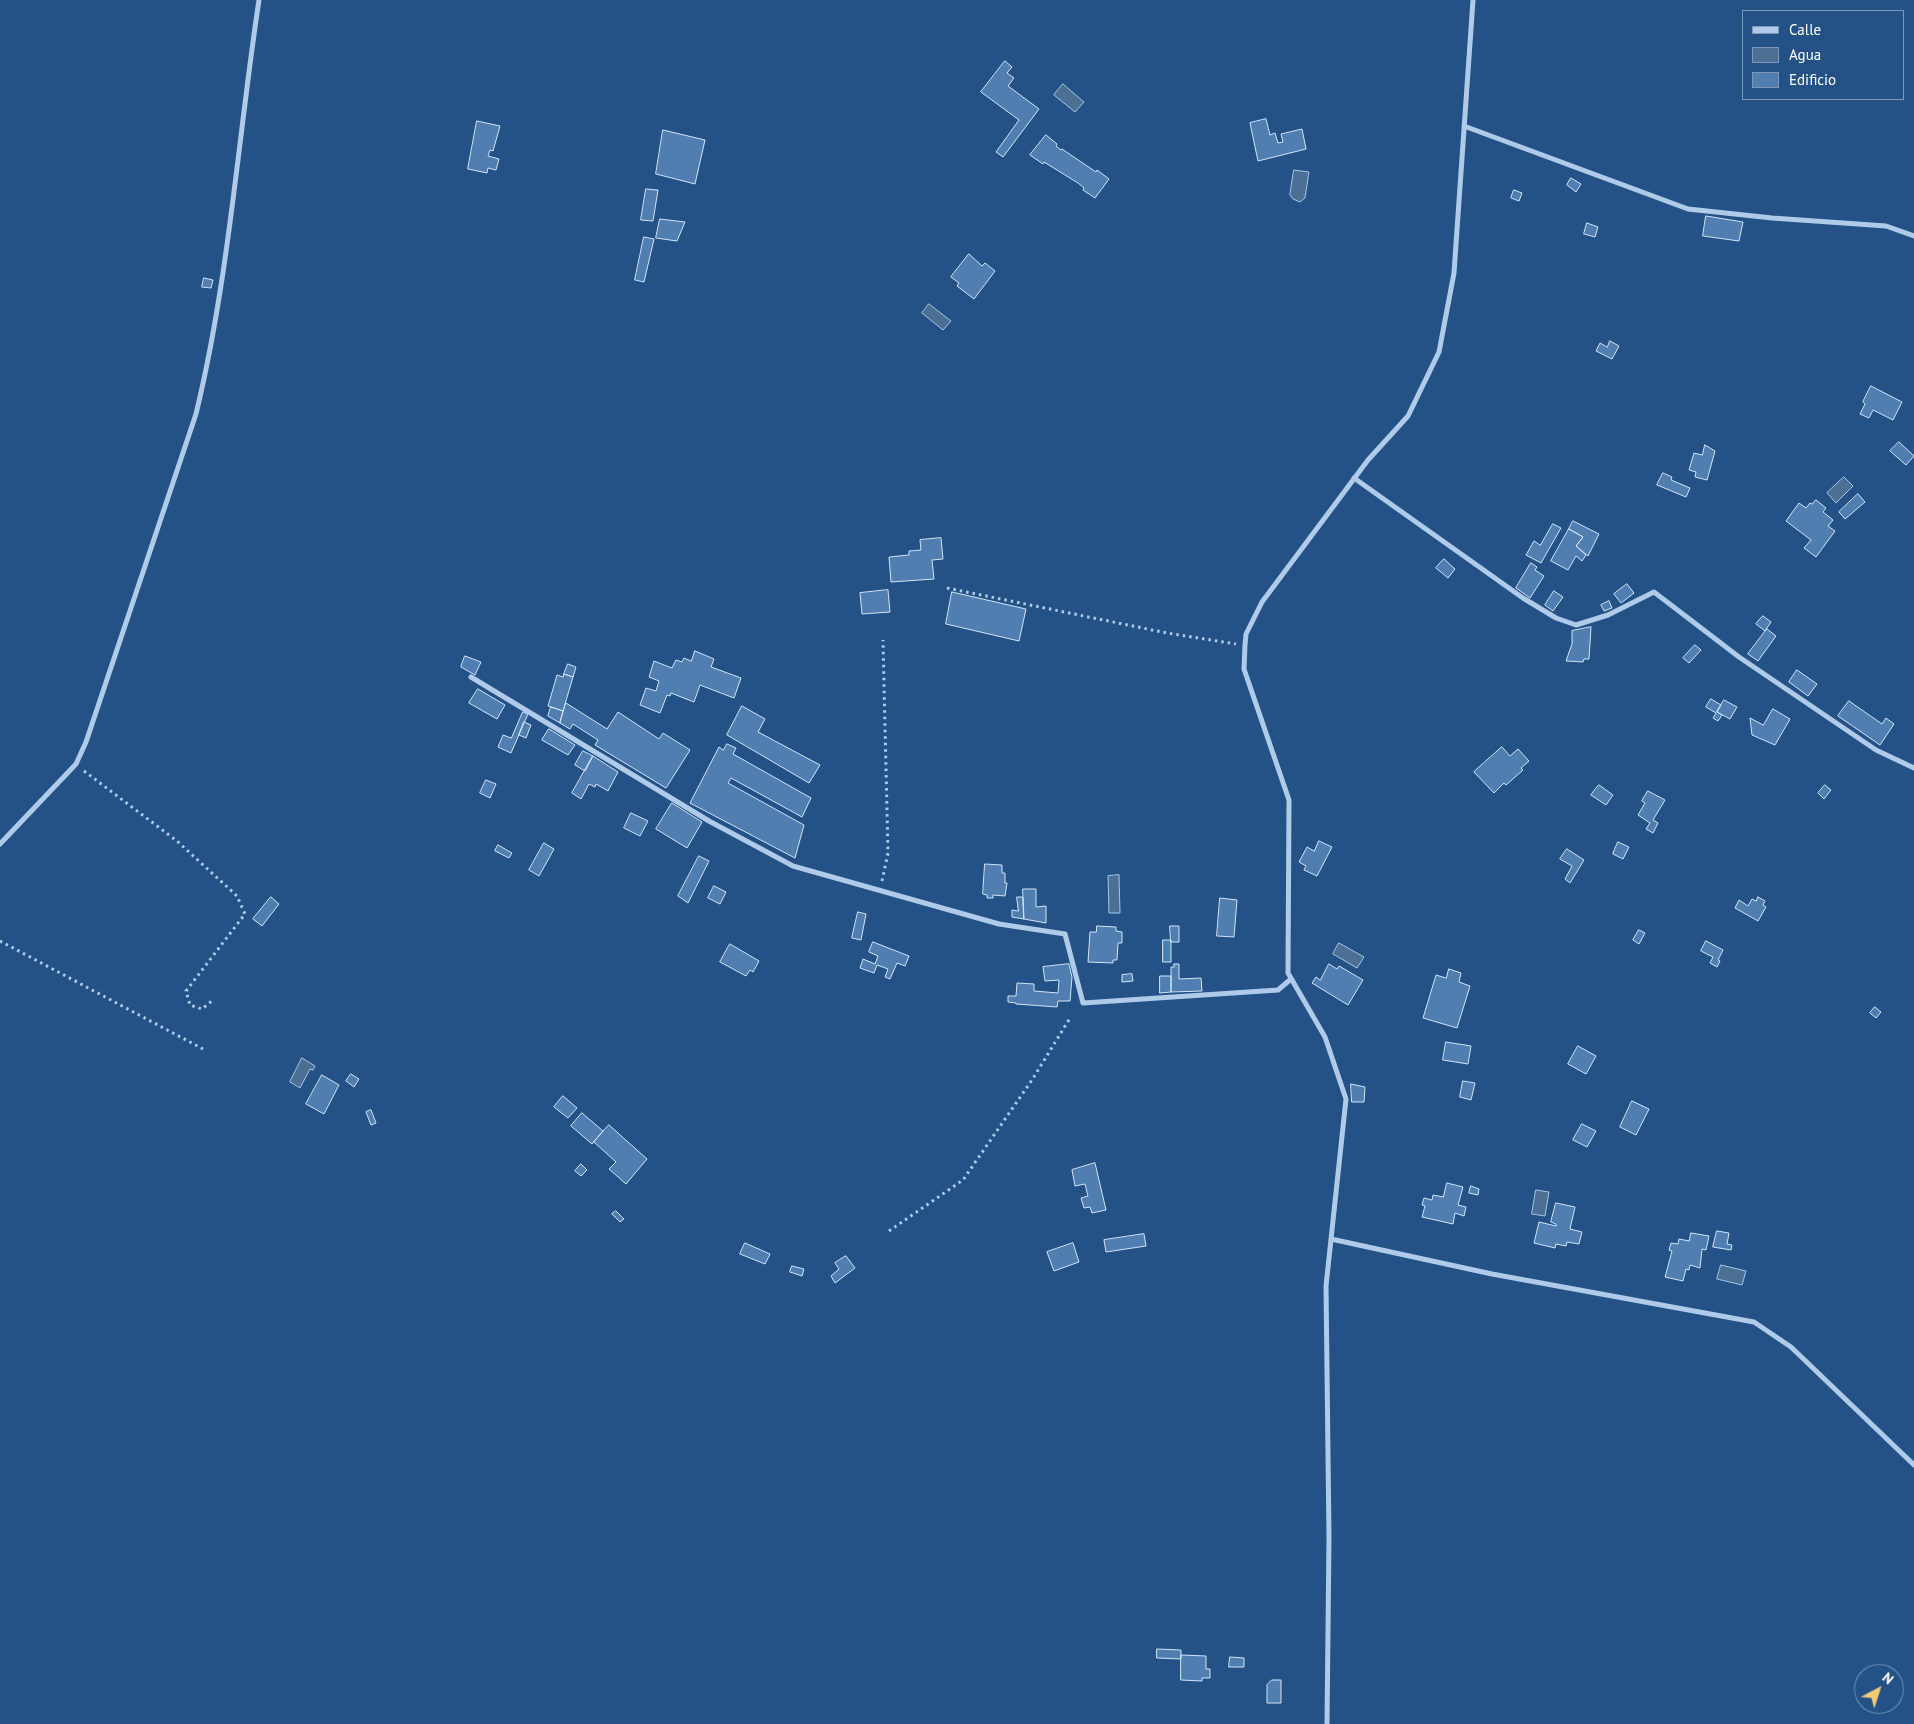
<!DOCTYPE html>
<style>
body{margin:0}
#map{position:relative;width:1914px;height:1724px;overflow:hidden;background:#245287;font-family:"PT Sans",sans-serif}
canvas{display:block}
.legend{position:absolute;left:1742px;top:10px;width:162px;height:90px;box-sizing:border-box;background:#245287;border:1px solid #7c97b7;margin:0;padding:6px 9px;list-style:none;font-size:15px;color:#fff}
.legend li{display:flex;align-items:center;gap:10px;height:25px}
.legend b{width:25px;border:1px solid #7c97b7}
.north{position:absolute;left:1854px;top:1664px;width:50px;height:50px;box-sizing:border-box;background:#245287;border:1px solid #7c97b7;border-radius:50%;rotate:40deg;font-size:14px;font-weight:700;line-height:20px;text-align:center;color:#fff}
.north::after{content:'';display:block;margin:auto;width:18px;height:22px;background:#f3ca73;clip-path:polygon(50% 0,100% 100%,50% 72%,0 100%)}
</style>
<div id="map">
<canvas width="1914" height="1724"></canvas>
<ul class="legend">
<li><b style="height:6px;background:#afcbe9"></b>Calle</li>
<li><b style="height:14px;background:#4d6f93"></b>Agua</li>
<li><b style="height:14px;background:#517eb0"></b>Edificio</li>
</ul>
<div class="north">N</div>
</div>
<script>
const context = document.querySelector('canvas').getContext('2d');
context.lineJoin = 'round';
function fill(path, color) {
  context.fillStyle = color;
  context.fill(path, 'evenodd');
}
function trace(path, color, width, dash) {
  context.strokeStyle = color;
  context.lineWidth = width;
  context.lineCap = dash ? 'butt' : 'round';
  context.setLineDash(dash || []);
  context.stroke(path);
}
const water = new Path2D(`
 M1063 84 1084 102 1075 112 1054 95Z
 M1294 170 1309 172 1305 198 1300 202 1293 199 1290 195Z
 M929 304 951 321 943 330 922 313Z
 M1844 477 1853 486 1836 503 1827 493Z
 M1119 875 1120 913H1109L1108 876Z
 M1339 943 1364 957 1357 968 1333 954Z
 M302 1058 315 1066 313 1070 310 1069 300 1088 290 1082Z
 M1536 1190 1549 1192 1545 1216 1532 1214Z
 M1721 1265 1746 1271 1742 1285 1717 1279Z`);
const building = new Path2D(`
 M1005 61 1012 67 1007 73 1014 78 1008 86 1039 109 1003 157 996 152 1019 120 981 92Z
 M1266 119 1270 135 1275 133 1278 143 1283 142 1281 134 1302 129 1306 149 1258 161 1250 123Z
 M477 121 500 126 493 151 490 150 488 156 499 159 496 170 488 168 487 173 468 169Z
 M663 130 705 140 695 184 656 174Z
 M1046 135 1057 144 1056 146 1061 150 1062 149 1096 172 1097 170 1109 179 1095 198 1083 190 1084 188 1078 183 1044 162 1043 164 1030 155Z
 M1571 178 1581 184 1576 192 1567 185Z
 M646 189 658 190 653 221 641 220Z
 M1514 190 1522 193 1519 201 1511 198Z
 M1706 216 1743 222 1739 241 1703 236Z
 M660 219 685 222 677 241 656 238Z
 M1587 223 1598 227 1595 237 1584 234Z
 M644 237 654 239 644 282 635 280Z
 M969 254 982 266 985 263 995 271 974 299 957 286 959 283 951 277Z
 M204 278 213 280 211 288 202 287Z
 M1610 341 1619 346 1612 359 1596 351 1600 343 1607 347Z
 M1871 386 1902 402 1893 420 1873 410 1869 418 1860 414 1865 404 1863 402Z
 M1899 442 1914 456 1906 465 1890 451Z
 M1705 445 1715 451 1707 480 1695 477 1696 472 1689 470 1694 453 1702 455Z
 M1663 473 1672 477 1671 480 1690 488 1686 497 1657 485Z
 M1858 494 1865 502 1845 519 1839 512Z
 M1816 500 1826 508 1823 512 1833 520 1828 526 1835 531 1816 557 1804 548 1811 540 1786 521 1799 503 1806 508 1810 503 1812 504Z
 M1573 521 1599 534 1588 556 1576 546 1583 537 1569 529Z
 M1553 524 1561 528 1541 563 1526 555 1534 541 1540 545Z
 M1569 529 1583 537 1576 546 1586 555 1582 561 1576 556 1568 570 1551 561Z
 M941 538 943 559 932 560 934 579 891 582 889 557 909 555V551L921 550 920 540Z
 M1444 559 1455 569 1448 578 1436 568Z
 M1531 563 1537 567 1535 570 1544 576 1530 598 1516 588Z
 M1627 584 1634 593 1621 603 1614 594Z
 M888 590 890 612 862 614 860 593Z
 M1554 591 1563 597 1553 611 1545 605Z
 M952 592 1026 609 1019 641 946 624Z
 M1609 601 1612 608 1604 611 1601 605Z
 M1763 616 1771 622 1765 631 1756 624Z
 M1591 627 1589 659H1584L1583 662 1566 661 1572 644V631Z
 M1767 629 1776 636 1758 661 1748 654Z
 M1695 645 1701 650 1689 663 1683 658Z
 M695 651 714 659 711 667 741 678 734 698 700 685 694 702 671 693 670 696 667 695 660 713 640 705 646 688 656 691 659 681 649 677 654 661 672 668 676 660 682 662 684 658 691 661Z
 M465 656 481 662 475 675 461 667Z
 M568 664 576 667 573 677 564 674Z
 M1797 670 1817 684 1808 696 1789 682Z
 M564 674 573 677 563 711 548 706 557 675 563 677Z
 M478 689 505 705 497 719 469 703Z
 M1711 699 1721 705 1717 712 1722 715 1718 721 1713 718 1716 713 1706 707Z
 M1724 700 1737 707 1730 719 1717 712Z
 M1849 701 1882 724 1886 718 1894 724 1880 745 1838 716Z
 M566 703 607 729 618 712 659 739 663 733 690 750 666 788 595 745 598 740 573 724 570 729 560 723Z
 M742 706 765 719 758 732 820 765 809 783 727 735Z
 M551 707 563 711 560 723 548 716Z
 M1773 709 1790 719 1775 745 1752 735 1750 718 1763 725Z
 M523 712 528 714 511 753 498 747 503 735 511 738Z
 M524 722 531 725 526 738 519 735Z
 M549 729 575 745 568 755 542 740Z
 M727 744 736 748 733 754 811 798 802 817 731 778 728 783 804 825 795 858 690 803 719 747 723 750Z
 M1502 747 1510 756 1518 749 1529 761 1521 768 1523 770 1506 785 1504 783 1494 793 1474 772Z
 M583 751 593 756 585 771 575 765Z
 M593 756 618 772 608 791 596 784 595 787 589 784 581 799 572 793Z
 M486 780 496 784 490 798 480 793Z
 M1599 785 1613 795 1606 805 1591 795Z
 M1825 785 1831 790 1824 799 1818 793Z
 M1648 791 1665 800 1653 820 1658 823 1653 833 1646 829 1650 823 1638 815 1645 803 1642 801Z
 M672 803 702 822 687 848 656 829Z
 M631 813 648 821 640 836 624 828Z
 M1319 841 1332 847 1317 876 1304 870 1306 866 1299 862 1307 847 1314 851Z
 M1618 842 1629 847 1623 859 1613 854Z
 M544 843 554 849 539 876 529 870Z
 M498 845 512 853 509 858 495 851Z
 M1567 849 1584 860 1570 883 1565 879 1572 866 1560 859Z
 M699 856 709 861 688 903 678 896Z
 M985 864 1002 865V873H1005V883H1007L1005 896 993 895V898H987V895L983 894Z
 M714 886 726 892 720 904 708 898Z
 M1023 889H1036V907L1046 906V923L1024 919Z
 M271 897 279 904 262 926 253 919Z
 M1017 897H1023L1024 919 1012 917V910L1018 911Z
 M1758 897 1765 901 1763 905 1766 907 1758 921 1735 908 1739 900 1748 906 1752 899 1756 901Z
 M1220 898 1237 900 1234 937 1217 936Z
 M858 912 866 914 861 940 852 938Z
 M1097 926 1116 927V931L1122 932V943H1118L1117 960H1113V963L1088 962 1090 932H1096Z
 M1170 926H1179V942H1171Z
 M1639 930 1645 933 1639 944 1633 940Z
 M1163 940H1171V962H1163Z
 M1706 941 1723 950 1718 960 1720 961 1717 967 1710 963 1713 957 1701 951Z
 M873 942 909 956 905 966 897 963 890 979 885 977 888 969 877 965 874 973 860 968 863 959 875 964 878 956 869 952Z
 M730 944 759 961 753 972 750 970 746 976 720 962Z
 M1069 964 1072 977 1070 1001H1058L1057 1007 1016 1004V1003L1008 1002V996H1016L1017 983 1034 984V991L1058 993 1059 980 1045 981 1043 967Z
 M1174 964H1179V979L1201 978 1202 991 1171 992V967H1174Z
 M1329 964 1337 969 1339 966 1363 980 1348 1005 1312 983 1316 977 1320 980Z
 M1449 969 1461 973 1459 982 1470 986 1457 1028 1423 1018 1436 975 1446 978Z
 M1132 974 1133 981 1122 982V975Z
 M1160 976H1171V992L1160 993Z
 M1875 1007 1881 1012 1876 1018 1870 1013Z
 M1446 1042 1471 1046 1468 1064 1443 1060Z
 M1578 1046 1596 1056 1586 1074 1568 1064Z
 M351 1074 359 1079 354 1087 346 1081Z
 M322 1075 339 1085 324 1114 306 1104Z
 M1463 1081 1475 1083 1471 1100 1460 1097Z
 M1351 1084 1365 1087 1364 1102H1352Z
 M563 1096 577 1108 568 1118 554 1107Z
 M1632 1101 1649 1109 1636 1135 1620 1127Z
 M371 1110 376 1123 371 1125 366 1112Z
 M582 1113 603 1131 592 1144 571 1126Z
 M1582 1124 1596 1131 1587 1147 1573 1140Z
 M609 1125 647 1159 626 1184 609 1169 616 1162 594 1142Z
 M1095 1163 1106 1210 1092 1213 1090 1207 1084 1208 1081 1198 1088 1196 1085 1184 1075 1186 1072 1170Z
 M581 1164 587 1170 581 1176 575 1171Z
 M1447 1183 1463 1187 1458 1205 1466 1207 1464 1216 1455 1213 1453 1224 1422 1217 1425 1206 1422 1205 1424 1198 1432 1200 1433 1195 1443 1197Z
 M1471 1186 1479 1189 1478 1195 1469 1193Z
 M1556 1203 1575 1207 1570 1229 1582 1232 1579 1244 1567 1242 1566 1246 1556 1244 1555 1248 1534 1243 1539 1222 1556 1226V1224L1551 1222Z
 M616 1211 624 1219 620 1222 612 1214Z
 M1717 1231 1729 1233 1727 1244 1732 1245 1731 1250 1713 1247Z
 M1691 1233 1709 1236 1706 1250 1702 1249 1700 1268 1690 1265 1689 1270 1686 1269 1683 1281 1665 1277 1672 1251 1669 1250 1671 1243 1678 1244 1679 1239 1689 1241Z
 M1144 1234 1146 1246 1106 1252 1104 1240Z
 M745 1243 770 1254 765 1264 740 1254Z
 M1073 1243 1079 1262 1054 1271 1047 1252Z
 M846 1256 855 1268 835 1283 831 1276 839 1269 835 1263Z
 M792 1266 804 1269 802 1276 790 1272Z
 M1157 1649 1181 1650V1659L1157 1658Z
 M1181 1655 1206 1656V1669H1210V1678H1202V1681L1181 1680Z
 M1230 1657 1244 1658V1667H1229Z
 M1272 1680H1281V1703H1267V1685Z`);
const path = new Path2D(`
 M947 588 1167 633 1236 644
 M84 771 177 841 237 896 245 914 186 991 190 1005 202 1009 213 1000
 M882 881 888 853 883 640
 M0 941 203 1049
 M889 1231 963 1180 1032 1080 1070 1018`);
const minor = new Path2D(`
 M1464 126 1688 209 1772 218 1886 226 1914 236
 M1354 478 1523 598 1556 618 1576 625 1608 615 1654 592 1739 657 1876 750 1914 768
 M471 677 709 821 793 866 999 924 1065 934 1083 1003 1278 990 1291 979
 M0 844 76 764 86 742 196 414C229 278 238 138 259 0
 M1331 1239 1492 1274 1754 1322 1791 1347 1914 1465
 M1327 1724 1329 1538 1326 1286 1346 1099 1325 1037 1288 973 1289 800 1244 669 1245 645 1246 634 1262 602 1368 460 1408 416 1439 352 1454 273 1473 0`);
fill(water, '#4d6f93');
trace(water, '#a3c6ea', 1);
fill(building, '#517eb0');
trace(building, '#d3e4f7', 1);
trace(path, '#afcbe9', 3, [2.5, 4]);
trace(minor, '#afcbe9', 5);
</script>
